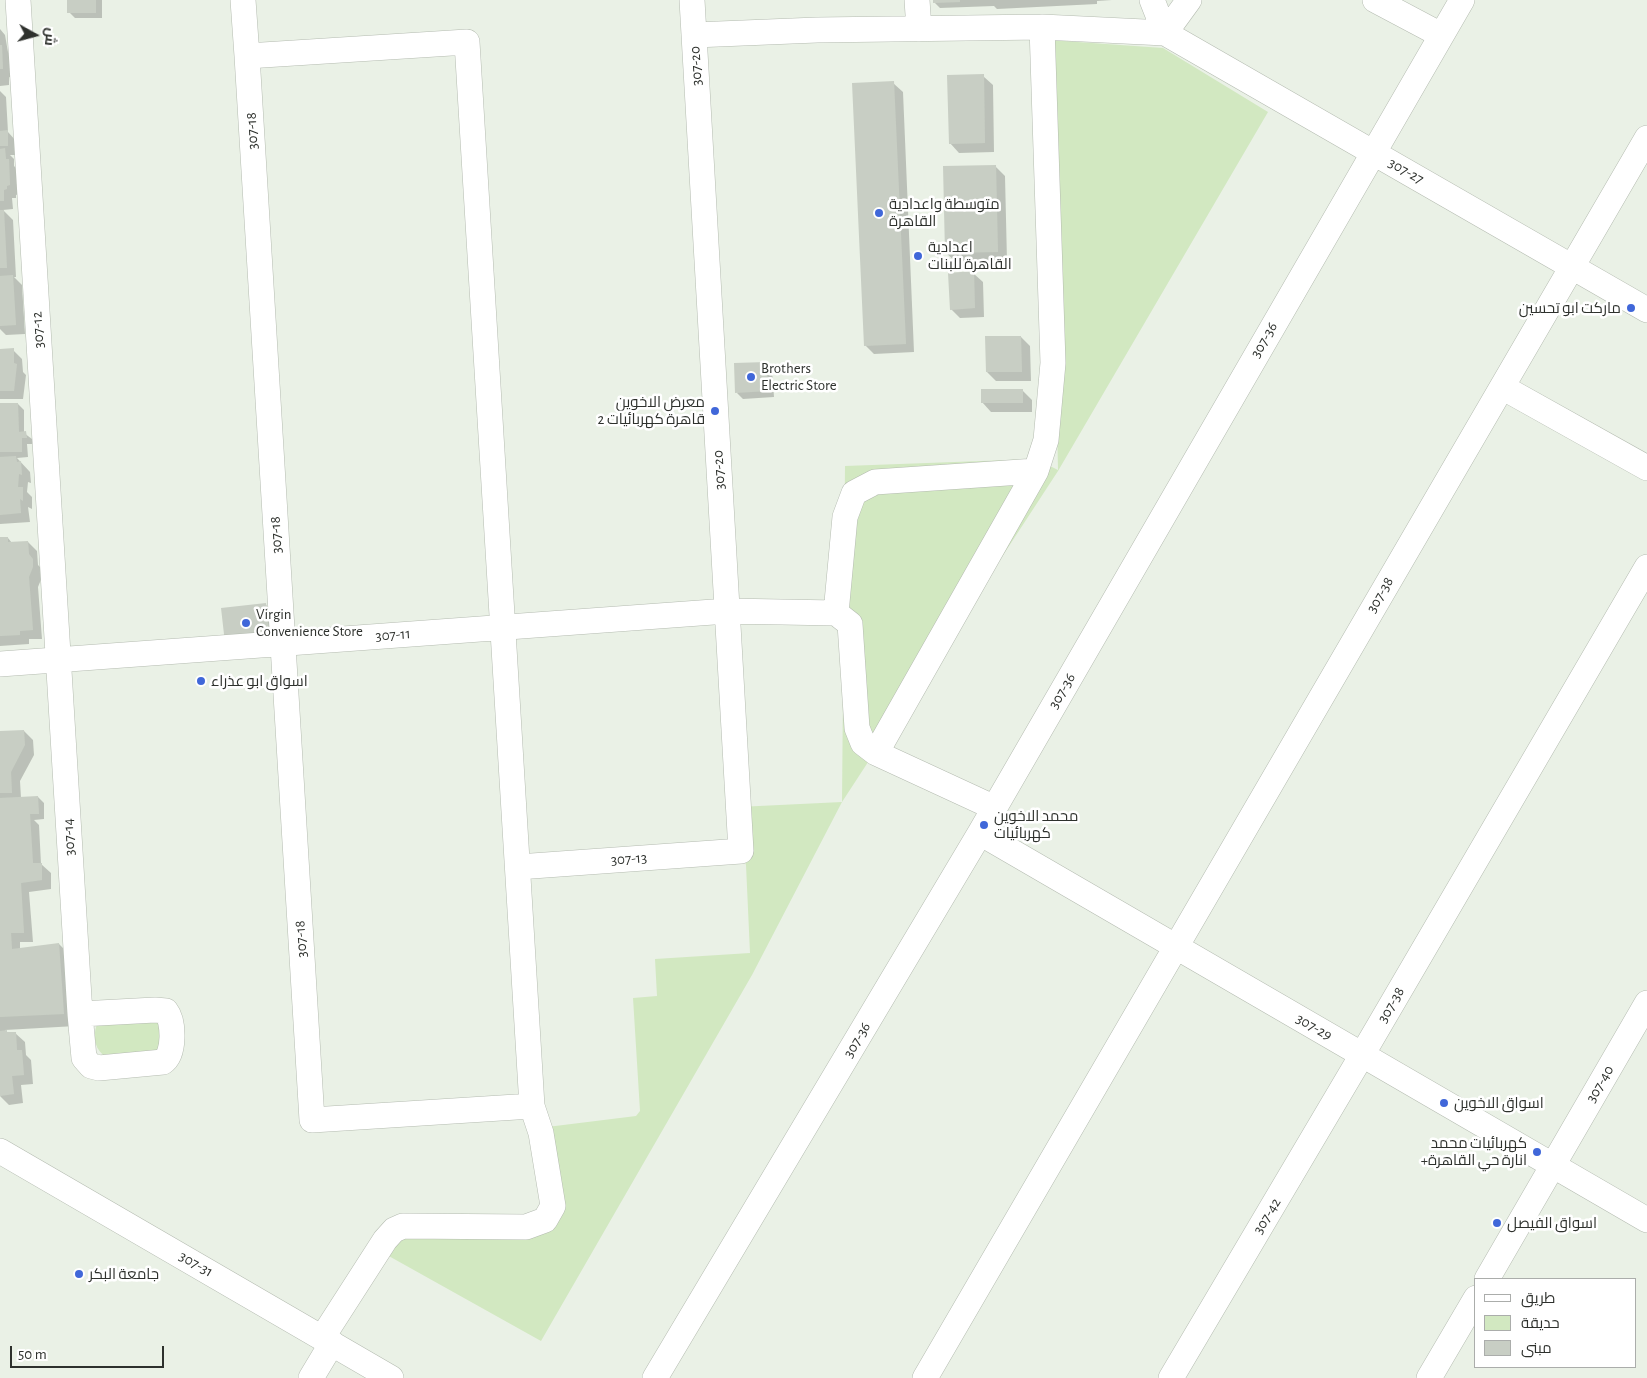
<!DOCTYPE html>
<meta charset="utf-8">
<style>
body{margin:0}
#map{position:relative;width:1647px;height:1378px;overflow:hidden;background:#eaf1e6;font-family:"Alegreya Sans",Cairo,sans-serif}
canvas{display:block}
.legend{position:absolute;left:1474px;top:1278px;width:162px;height:90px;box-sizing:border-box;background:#fff;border:1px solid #abadab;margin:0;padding:6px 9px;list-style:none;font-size:15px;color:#2e312d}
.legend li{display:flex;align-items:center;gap:10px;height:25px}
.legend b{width:25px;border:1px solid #abadab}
.north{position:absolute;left:10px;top:10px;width:50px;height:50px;-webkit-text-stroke:4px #fff;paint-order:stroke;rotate:97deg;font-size:14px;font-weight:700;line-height:20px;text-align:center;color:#2e312d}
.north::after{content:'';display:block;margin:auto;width:18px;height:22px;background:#2e312d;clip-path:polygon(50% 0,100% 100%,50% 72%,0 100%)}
.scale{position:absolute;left:10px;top:1346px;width:154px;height:22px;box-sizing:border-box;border:2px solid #2e312d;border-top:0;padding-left:6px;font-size:15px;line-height:18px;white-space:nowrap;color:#2e312d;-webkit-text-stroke:4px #fff;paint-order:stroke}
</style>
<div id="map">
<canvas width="1647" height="1378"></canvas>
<ul class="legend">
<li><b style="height:6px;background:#fff"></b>طريق</li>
<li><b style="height:14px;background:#d2e8c1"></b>حديقة</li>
<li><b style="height:14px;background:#c8cec4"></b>مبنى</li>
</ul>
<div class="north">ش</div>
<div class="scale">50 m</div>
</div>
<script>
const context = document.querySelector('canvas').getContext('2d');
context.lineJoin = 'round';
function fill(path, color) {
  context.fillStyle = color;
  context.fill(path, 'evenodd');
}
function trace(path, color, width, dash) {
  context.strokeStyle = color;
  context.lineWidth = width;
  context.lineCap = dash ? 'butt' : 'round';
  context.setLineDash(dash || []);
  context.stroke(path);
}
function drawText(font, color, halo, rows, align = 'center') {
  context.font = font + ' "Alegreya Sans",Cairo,sans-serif';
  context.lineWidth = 5;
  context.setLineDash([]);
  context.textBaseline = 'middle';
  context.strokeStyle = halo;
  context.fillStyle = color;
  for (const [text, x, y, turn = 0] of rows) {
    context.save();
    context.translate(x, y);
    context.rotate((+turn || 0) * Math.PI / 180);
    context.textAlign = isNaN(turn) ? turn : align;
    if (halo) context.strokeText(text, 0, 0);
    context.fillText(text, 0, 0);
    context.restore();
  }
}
const green = new Path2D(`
 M1049 40 1163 48 1268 112 1058 471 842 802 752 975 541 1341 378 1250 385 1240 545 1220 539 1128 636 1116 640 1111 633 998 657 996 655 959 750 953 746 865 741 851 738 807 842 802 845 466 1036 459 1058 470Z
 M161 1019 163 1052 107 1058C95 1050 92 1038 97 1024Z`);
const shadow = new Path2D(`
 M69 0H102V18H75L69 12Z
 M934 0H1112L1097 1V4L997 9 994 6 940 8 934 2Z
 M0 29 5 35 8 52 11 56 12 78 9 77V85L0 86Z
 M983 76 993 85 994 152 959 153 950 143Z
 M893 83 903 92 914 352 874 354 865 345Z
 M0 91 6 97 8 132 16 141 17 155H10L14 159V166L17 169 19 194 16 195V198H12L13 209 3 210 13 220 16 277H14L22 285 25 334 6 335 0 329Z
 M995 166 1005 176 1007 261 956 262 946 253Z
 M973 273 983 282 984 317 960 318 951 309Z
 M1021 337 1030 346 1031 381H996L987 372Z
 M0 350H13L22 359 23 372 26 375 23 399H0Z
 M766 363 772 369 774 397 743 399 737 393Z
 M1022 390 1032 400V412H991L982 402Z
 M0 404H18L24 410V433L32 439V444H27L28 457 17 458 30 472 31 483 28 482 27 492 32 497V509L28 507 30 522 0 524Z
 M0 537 8 538 12 543 28 542 37 551 38 565 42 569V577L38 587 42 639H29V644L0 646Z
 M265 604 271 610 275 644 227 642Z
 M24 731 33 740 34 755 20 781 21 798 38 797 44 803V819L34 820 39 825 41 864 51 873V889L29 892 33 942H20V950L59 944 71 956 76 1026 5 1030 8 1033H15L25 1042 26 1055 31 1060 33 1084 21 1085 23 1103 9 1105 0 1096V733Z`);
const building = new Path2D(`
 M67 0H96V13H67Z
 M933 0H960V2L933 3Z
 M0 45H2L3 69H0Z
 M984 74 985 143 949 144 947 75Z
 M894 81 906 344 864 346 852 83Z
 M8 130V146H0V131Z
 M5 148 6 159H9L10 185 7 186V189L4 190V201H0V149Z
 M996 165 998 252 945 253 943 166Z
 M0 210H4L7 268H0Z
 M974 271 975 308 950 310 948 273Z
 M13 275 16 325 0 326V276Z
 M985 336H1021L1022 372H986Z
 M14 348V363L17 364 14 391H0V349Z
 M767 362 768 391 735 393 734 363Z
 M981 389H1023V403H981Z
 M0 403H18L19 432 26 431 27 438H22V452H0Z
 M16 456 17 462 21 461 22 475 19 474 18 487H23V501L20 499 21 513 0 515V457Z
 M0 537H8V542L28 541 29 554 33 559V567L29 577 33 630 20 631V635L0 636Z
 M266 603 270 638 225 643 221 608Z
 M24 730 25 745 11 772 12 793H0V731Z
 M38 796 39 814H30L33 863H42V880L21 883 24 933H11L12 949 59 943 64 1014 0 1017V798Z
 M7 1030V1032H16L17 1050H22L24 1075 12 1076 14 1094 0 1096V1031Z`);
const minor = new Path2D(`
 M18 0 80 1014 84 1058 91 1066 99 1068 163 1062C175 1054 174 1021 166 1011L155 1010 80 1014
 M243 0 247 56
 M917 0 919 29
 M1152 0 1165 33
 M1375 0 1441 35
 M1165 33 1189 0
 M694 35 817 30 1042 27 1165 33 1647 310
 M467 42 532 1106 312 1120 247 56Z
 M1502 387 1647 138
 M836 613 845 517 854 493 875 482 1036 471
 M0 664 727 611 836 613 850 624 857 728 863 743 876 753 995 808
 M876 753 1036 471 1046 440 1053 363 1042 27
 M980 833 1647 1220
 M518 867 741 851 692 0
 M0 1151 391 1378
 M1487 1279 1647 1003
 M322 1338 385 1240 394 1230 403 1226 526 1227 545 1220 553 1206 541 1133 532 1106
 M311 1378 332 1343
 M655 1378 980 833 1462 0
 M925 1378 1502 387 1647 468
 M1171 1378 1362 1055 1647 567
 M1429 1378 1476 1298`);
const markers = [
 [879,213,5,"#4067d9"],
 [918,256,5,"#4067d9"],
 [1631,308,5,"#4067d9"],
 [751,377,5,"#4067d9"],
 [715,411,5,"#4067d9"],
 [246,623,5,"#4067d9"],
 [201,681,5,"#4067d9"],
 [984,825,5,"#4067d9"],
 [1444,1103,5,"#4067d9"],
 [1537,1152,5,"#4067d9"],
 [1497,1223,5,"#4067d9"],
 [79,1274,5,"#4067d9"]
];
const streetNames = [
 ["307-20",696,66,-93],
 ["307-18",252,131,-93],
 ["307-27",1406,171,30],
 ["307-12",38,330,-94],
 ["307-36",1264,340,-60],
 ["307-20",719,470,-93],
 ["307-18",276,535,-93],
 ["307-38",1380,595,-60],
 ["307-11",393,635,-4],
 ["307-36",1062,691,-60],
 ["307-14",69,837,-93],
 ["307-13",629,859,-4],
 ["307-18",301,939,-94],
 ["307-38",1391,1005,-60],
 ["307-29",1314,1027,30],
 ["307-36",857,1040,-59],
 ["307-40",1600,1084,-60],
 ["307-42",1267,1216,-59],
 ["307-31",196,1264,30]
];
const poiNames = [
 ["متوسطة واعدادية",889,204],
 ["القاهرة",889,221],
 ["اعدادية",928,247],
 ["القاهرة للبنات",928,264],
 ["ماركت ابو تحسين",1621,308,"right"],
 ["Brothers",761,368],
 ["Electric Store",761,385],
 ["معرض الاخوين",705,402,"right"],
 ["قاهرة كهربائيات 2",705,419,"right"],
 ["Virgin",256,614],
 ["Convenience Store",256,631],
 ["اسواق ابو عذراء",211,681],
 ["محمد الاخوين",994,816],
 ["كهربائيات",994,833],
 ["اسواق الاخوين",1454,1103],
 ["كهربائيات محمد",1527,1143,"right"],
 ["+انارة حي القاهرة",1527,1160,"right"],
 ["اسواق الفيصل",1507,1223],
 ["جامعة البكر",89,1274]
];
fill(green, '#d2e8c1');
fill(shadow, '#0003');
fill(building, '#c8cec4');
trace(minor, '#b4bbb0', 26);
trace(minor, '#fff', 25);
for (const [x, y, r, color] of markers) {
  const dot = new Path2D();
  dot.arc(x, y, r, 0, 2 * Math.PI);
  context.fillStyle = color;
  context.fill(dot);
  trace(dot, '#fff', 2);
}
drawText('15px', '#2e312d', '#fff', streetNames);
drawText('15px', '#2e312d', '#fff', poiNames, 'left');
</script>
